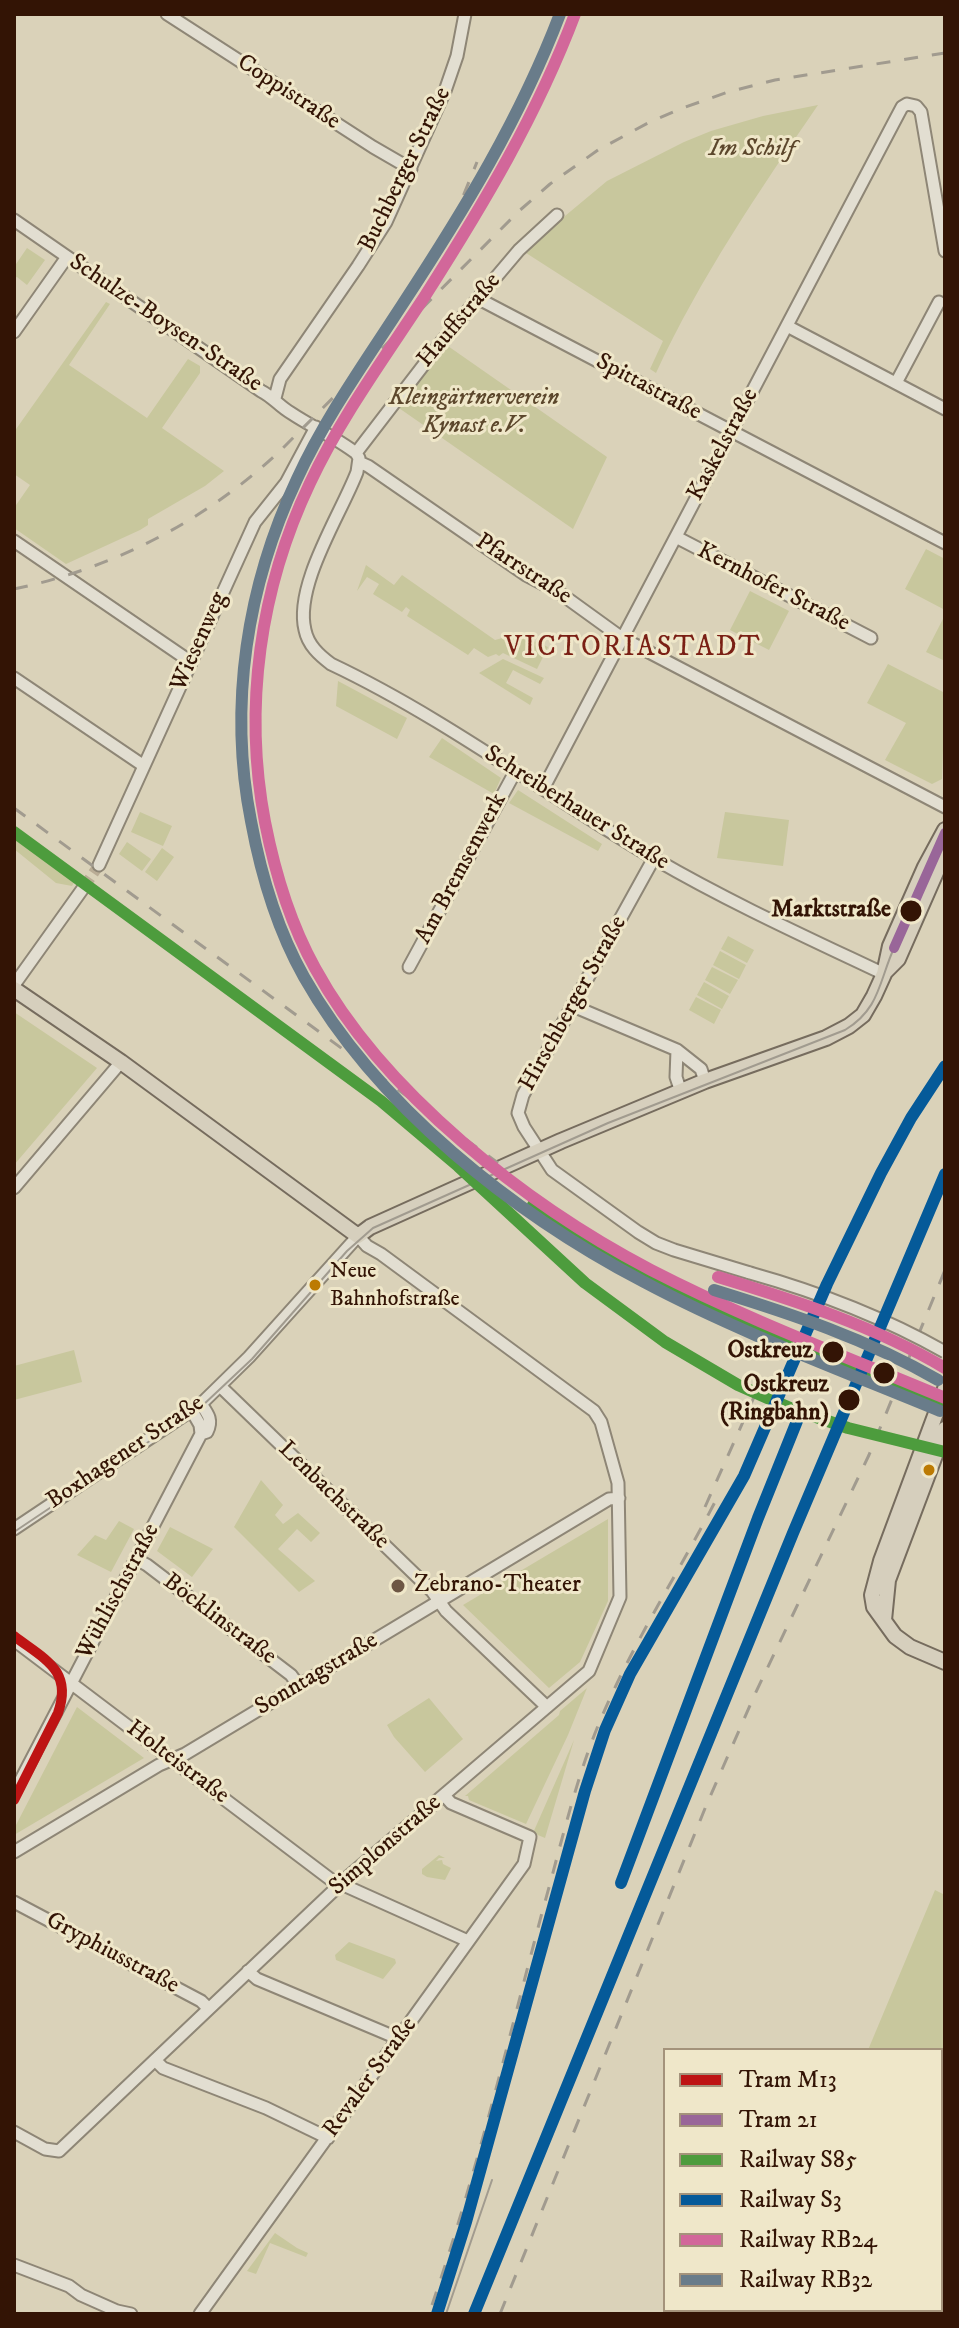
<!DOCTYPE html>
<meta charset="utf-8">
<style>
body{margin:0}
#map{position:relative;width:959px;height:2328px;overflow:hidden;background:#dad2b9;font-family:"IM FELL DW Pica",serif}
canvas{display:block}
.frame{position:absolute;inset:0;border:16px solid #331405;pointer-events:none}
.legend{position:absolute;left:663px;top:2048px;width:280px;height:264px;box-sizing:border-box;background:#efe7c9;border:2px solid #a4937b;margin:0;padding:10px 14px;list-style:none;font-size:24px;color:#331405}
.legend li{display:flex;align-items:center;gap:16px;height:40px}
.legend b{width:40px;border:2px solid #a4937b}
</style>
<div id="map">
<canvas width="959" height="2328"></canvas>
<div class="frame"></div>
<ul class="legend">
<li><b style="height:10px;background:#be1414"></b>Tram M13</li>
<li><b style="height:10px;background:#969"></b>Tram 21</li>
<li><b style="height:10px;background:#4d9c3d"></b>Railway S85</li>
<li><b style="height:10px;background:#055a99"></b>Railway S3</li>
<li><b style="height:10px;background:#d2679a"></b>Railway RB24</li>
<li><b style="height:10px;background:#697c8a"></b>Railway RB32</li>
</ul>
</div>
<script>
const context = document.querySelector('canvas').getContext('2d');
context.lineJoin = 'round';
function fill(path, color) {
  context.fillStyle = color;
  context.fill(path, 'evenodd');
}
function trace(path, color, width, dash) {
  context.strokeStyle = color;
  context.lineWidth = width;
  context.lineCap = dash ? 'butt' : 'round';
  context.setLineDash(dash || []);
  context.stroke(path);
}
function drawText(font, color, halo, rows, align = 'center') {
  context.font = font + ' "IM FELL DW Pica",serif';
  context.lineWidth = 6;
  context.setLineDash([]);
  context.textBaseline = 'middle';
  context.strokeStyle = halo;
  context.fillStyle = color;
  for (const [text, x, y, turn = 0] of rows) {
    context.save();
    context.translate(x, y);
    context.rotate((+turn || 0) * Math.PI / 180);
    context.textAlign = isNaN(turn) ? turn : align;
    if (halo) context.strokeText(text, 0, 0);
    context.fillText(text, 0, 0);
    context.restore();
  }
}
const green = new Path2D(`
 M818 105C759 191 700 278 656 373L650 369 663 341 523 251 607 181 684 142 711 131 763 116Z
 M27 248 45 260 27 285 17 277 14 278V267Z
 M106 302 110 304 69 365 147 418 188 359 200 366V373L162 428 224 471 205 486 148 519V525L140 530 66 564 14 528V508L30 485 14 474V432Z
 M445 344 607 457 573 529 396 406Z
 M926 549 945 559V610L905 589Z
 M366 565 394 585 402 575 495 640 517 634 548 647 537 669 503 653 499 656 496 654 488 657 474 648 468 655 407 616 410 610 406 607 402 612 373 594 379 584 367 577 357 591Z
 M750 591 789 611 769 650 730 630Z
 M945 615V661L926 652Z
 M503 659 544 678 540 684 513 670 506 683 533 698 530 705 479 673Z
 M888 664 945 693 942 779 932 784 885 760 906 723 867 703Z
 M338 681 407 718 397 739 336 706Z
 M442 738 501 778 494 794 429 757Z
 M518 790 602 844 598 851 509 803Z
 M140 812 172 826 163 846 131 832Z
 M725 812 789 820 783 866 717 858Z
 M14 839 75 881 72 886 56 883 14 849Z
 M127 842 151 859 142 871 119 854Z
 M162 848 174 857 157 881 145 872Z
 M728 936 754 950 747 963 721 949Z
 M720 951 746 965 739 979 713 965Z
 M712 967 738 980 730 994 705 980Z
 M704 982 729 996 722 1009 697 995Z
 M696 997 721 1010 714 1024 689 1010Z
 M14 1012 97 1068 14 1165Z
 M74 1350 82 1382 14 1400V1366Z
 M261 1480 283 1505 275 1515 283 1524 298 1513 320 1533 311 1542 297 1529 278 1549 315 1581 299 1592 234 1527Z
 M608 1519V1601L580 1662 549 1688 463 1605Z
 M119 1521 134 1529 111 1572 77 1555 95 1535 106 1540Z
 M170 1527 213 1549 192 1577 157 1551Z
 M587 1688 568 1735 526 1824 469 1800 468 1796H465L559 1715 560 1711Z
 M429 1698 463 1739 425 1772 394 1737 387 1725Z
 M77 1707 144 1758 14 1835 16 1825Z
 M574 1740 545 1838 533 1833Z
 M439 1855 445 1858H439L436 1861 442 1860 443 1864 451 1868 445 1880 427 1877 422 1874V1869Z
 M935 1890 945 1895V2314H766L767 2310H941V2050H868Z
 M349 1942 395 1959 396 1963 383 1979 336 1960 335 1955Z
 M275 2233 297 2248 308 2253 306 2257 270 2243 256 2274 247 2271Z`);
const minorTunnel = new Path2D(`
 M84 887 99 865`);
const minor = new Path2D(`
 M167 14 373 147 411 169
 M14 220 261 391C273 397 279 406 291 413 312 427 335 437 356 453
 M479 299 945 543
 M787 326 945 409
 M14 332 67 257
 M896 383 939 302
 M275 398 280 379 358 266 386 222 445 91 457 56 465 14
 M356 453 359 458 357 472C341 514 294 585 305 630 308 645 319 655 331 664 445 718 546 795 655 859 729 902 806 937 884 974
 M356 453 442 341 519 250 557 215
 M359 462 368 466 526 575 557 591 622 638 945 807
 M676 537 871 638
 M14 541 191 662
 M14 678 144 766
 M543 789 893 124 902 107 907 104 916 106 921 112 945 251
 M654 858 523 1095 518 1113 524 1127 552 1170 638 1232 656 1243 674 1250 750 1273
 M99 865 255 522 286 483 316 427
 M409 967 515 772
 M14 985 84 887
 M573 1006 677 1050 701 1069 705 1081
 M677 1050 676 1077 681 1092
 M14 1188 121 1062
 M221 1387 432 1591 446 1611 547 1707
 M192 1411 200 1425 201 1434
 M14 1529 201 1404 249 1357 358 1236 367 1246 381 1254 594 1411 601 1422 618 1483 620 1597 589 1671 349 1876 59 2151 45 2149 14 2132
 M136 1559 147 1565 291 1675 299 1686
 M14 1640 330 1879 468 1941
 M14 1793 201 1434 207 1432C213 1420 208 1414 201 1404
 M14 1852 159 1765 185 1754 609 1499 619 1498
 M14 1902 201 2001 208 2008
 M248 1971 257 1979 390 2035 398 2040
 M155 2060 163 2068 266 2108 328 2138
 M14 2265 69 2286 81 2295 117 2311 131 2314
 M200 2314 524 1864 530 1837 451 1803 444 1795`);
const major = new Path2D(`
 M884 973 898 959 945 852
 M14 989 121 1062 358 1236 370 1227 561 1141 705 1081 826 1038 849 1026 863 1015 874 996 884 974 890 946 925 867 945 830
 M945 1389 881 1561 872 1595 874 1607 895 1636 910 1647 945 1662
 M884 1620 888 1580 945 1429`);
const tram = new Path2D(`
 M14 1532 202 1406 252 1359 347 1251 373 1228 608 1123 845 1030C880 1009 879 981 894 948
 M446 2314 492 2180`);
const rail = new Path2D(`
 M453 221 477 162
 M14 589C115 568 209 519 283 448L519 211 550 184 598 150 648 123 680 109 728 92 775 80 945 53
 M14 808 498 1163
 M705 1507 759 1386
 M432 2305C476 2176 508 2041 543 1909 558 1856 570 1803 588 1752 620 1662 674 1582 717 1498
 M500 2314 706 1806 755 1694 869 1455 945 1270`);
const minorBridge = new Path2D(`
 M750 1273C818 1292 883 1317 945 1352`);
const rail1 = new Path2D(`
 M14 832 381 1101 458 1166 585 1283 665 1342 738 1385 790 1408 848 1428 945 1452
 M533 1205 610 1258 684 1298 945 1409`);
const rail2 = new Path2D(`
 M621 1883 758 1518 797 1421
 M437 2314 466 2222 585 1791 605 1730 630 1674 744 1476 827 1284 881 1173 911 1118 945 1066
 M474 2314 793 1533 945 1174`);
const rail3 = new Path2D(`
 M575 14C537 115 483 205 425 296 385 357 341 417 310 483 260 588 243 707 265 822 275 873 290 923 315 968 383 1093 527 1205 651 1270 746 1319 847 1357 945 1398
 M718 1277C797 1301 874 1326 945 1368`);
const rail4 = new Path2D(`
 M560 14C520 119 463 212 402 305 365 362 325 418 297 479 247 585 228 705 251 821 261 875 277 929 304 977 377 1106 514 1214 644 1282 738 1332 841 1370 940 1411
 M714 1290C792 1314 867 1339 938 1380`);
const tram1 = new Path2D(`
 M14 1636C44 1659 73 1670 58 1713L14 1800`);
const tram2 = new Path2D(`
 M894 948 945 833`);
const markers = [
 [911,911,12,"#331405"],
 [315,1285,7,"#bc7a02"],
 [833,1352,12,"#331405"],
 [884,1373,12,"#331405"],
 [849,1400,12,"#331405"],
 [929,1470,7,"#bc7a02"],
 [398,1586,8,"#6d5644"]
];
const busNames = [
 ["Neue",330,1272],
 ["Bahnhofstraße",330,1300]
];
const streetNames = [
 ["Coppistraße",288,93,33],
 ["Buchberger Straße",406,170,-64],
 ["Hauffstraße",460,321,-50],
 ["Schulze-Boysen-Straße",165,324,34],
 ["Spittastraße",648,388,28],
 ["Kaskelstraße",724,445,-62],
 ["Pfarrstraße",523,570,33],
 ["Kernhofer Straße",773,588,27],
 ["Wiesenweg",200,642,-66],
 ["Schreiberhauer Straße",576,809,32],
 ["Am Bremsenwerk",462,869,-62],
 ["Hirschberger Straße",574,1004,-61],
 ["Boxhagener Straße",126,1453,-34],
 ["Lenbachstraße",333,1496,44],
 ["Wühlischstraße",119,1592,-62],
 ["Böcklinstraße",219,1620,37],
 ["Sonntagstraße",317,1675,-31],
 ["Holteistraße",177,1763,37],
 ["Simplonstraße",386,1846,-41],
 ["Gryphiusstraße",112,1954,28],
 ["Revaler Straße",371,2078,-54]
];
const parkNames = [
 ["Im Schilf",752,150],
 ["Kleingärtnerverein",474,399],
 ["Kynast e.V.",474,427]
];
const stopNames = [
 ["Marktstraße",891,911],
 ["Ostkreuz",813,1352],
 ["Ostkreuz",829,1386],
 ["(Ringbahn)",829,1414]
];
const poiNames = [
 ["Zebrano-Theater",414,1586]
];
const quarterNames = [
 ["VICTORIASTADT",633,649]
];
fill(green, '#c8c79d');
trace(minorTunnel, '#b9ac95', 11, [11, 5.5]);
trace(minor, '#8e8676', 15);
trace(major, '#766c5e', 18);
trace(minor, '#e2ded1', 11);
trace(major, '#d6cfbd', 14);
trace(tram, '#a19b8f', 2);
trace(rail, '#a19b8f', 3, [14, 14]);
trace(minorBridge, '#8e8676', 15, []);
trace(minorBridge, '#e2ded1', 11);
trace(rail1, '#4d9c3d', 12);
trace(rail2, '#055a99', 12);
trace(rail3, '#d2679a', 12);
trace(rail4, '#697c8a', 12);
trace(tram1, '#be1414', 10);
trace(tram2, '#969', 10);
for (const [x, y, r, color] of markers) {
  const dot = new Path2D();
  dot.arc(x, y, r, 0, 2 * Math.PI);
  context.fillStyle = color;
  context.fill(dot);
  trace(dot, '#efe7c9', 3);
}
drawText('22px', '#331405', '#efe7c9', busNames, 'left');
drawText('24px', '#331405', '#efe7c9', streetNames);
drawText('italic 24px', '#5c472c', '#efe7c9', parkNames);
drawText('bold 24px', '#331405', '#efe7c9', stopNames, 'right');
drawText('24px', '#331405', '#efe7c9', poiNames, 'left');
context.letterSpacing = '2px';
drawText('28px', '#7a1f14', '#efe7c9', quarterNames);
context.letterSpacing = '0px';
</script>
